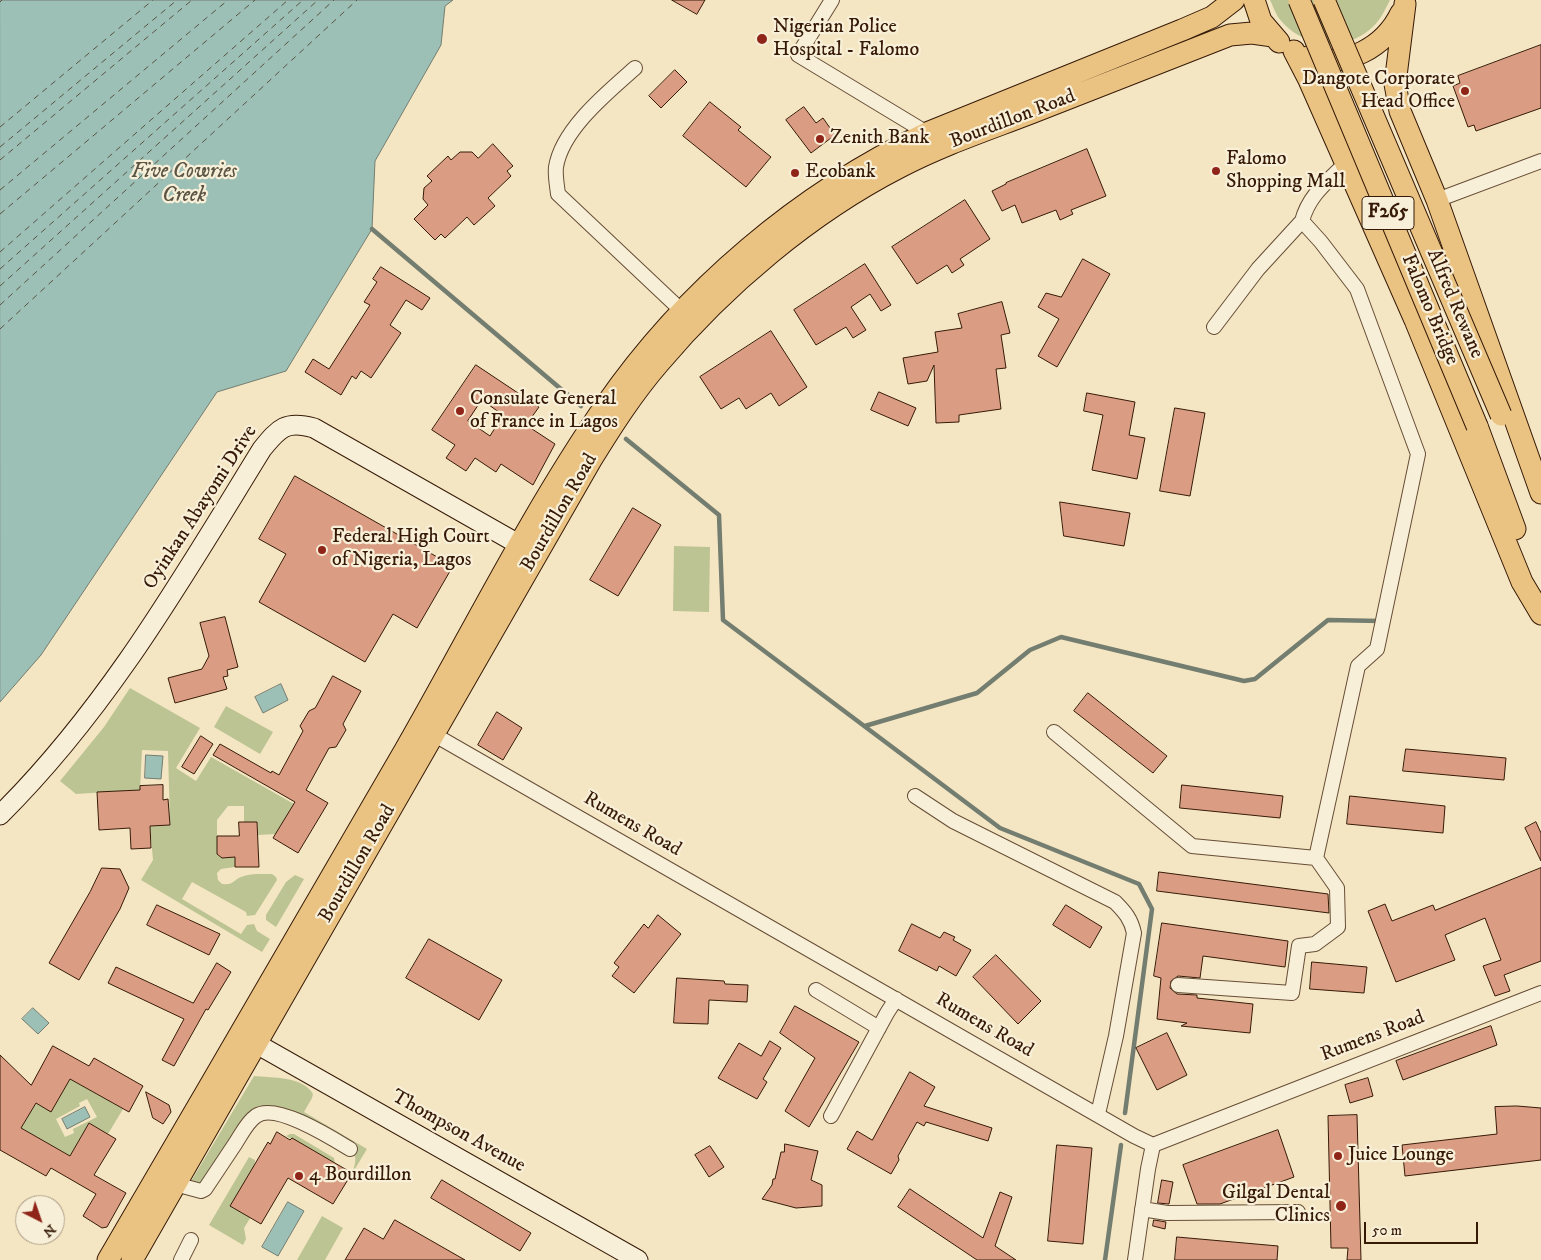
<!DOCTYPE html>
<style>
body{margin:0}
#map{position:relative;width:1541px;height:1260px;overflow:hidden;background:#f5e6c3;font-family:"IM FELL DW Pica",serif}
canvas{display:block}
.north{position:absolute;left:15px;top:1195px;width:50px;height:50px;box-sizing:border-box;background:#f8efd8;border:1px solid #aa9a84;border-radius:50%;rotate:139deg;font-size:14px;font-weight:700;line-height:20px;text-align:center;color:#361a07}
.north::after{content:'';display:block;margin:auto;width:18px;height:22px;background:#8f2418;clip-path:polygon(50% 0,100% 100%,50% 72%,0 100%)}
.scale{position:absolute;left:1364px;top:1222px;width:114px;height:22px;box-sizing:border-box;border:2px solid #361a07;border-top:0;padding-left:6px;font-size:15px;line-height:18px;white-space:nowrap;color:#361a07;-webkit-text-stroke:4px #f8efd8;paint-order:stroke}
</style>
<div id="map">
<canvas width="1541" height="1260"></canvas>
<div class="north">N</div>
<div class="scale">50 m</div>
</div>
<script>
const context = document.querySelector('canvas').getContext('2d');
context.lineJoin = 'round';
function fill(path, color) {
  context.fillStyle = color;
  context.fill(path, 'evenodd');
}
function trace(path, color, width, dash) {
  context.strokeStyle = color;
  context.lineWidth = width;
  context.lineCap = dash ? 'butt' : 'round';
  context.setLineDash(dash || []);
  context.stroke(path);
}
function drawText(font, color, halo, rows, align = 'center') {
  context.font = font + ' "IM FELL DW Pica",serif';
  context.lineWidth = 4.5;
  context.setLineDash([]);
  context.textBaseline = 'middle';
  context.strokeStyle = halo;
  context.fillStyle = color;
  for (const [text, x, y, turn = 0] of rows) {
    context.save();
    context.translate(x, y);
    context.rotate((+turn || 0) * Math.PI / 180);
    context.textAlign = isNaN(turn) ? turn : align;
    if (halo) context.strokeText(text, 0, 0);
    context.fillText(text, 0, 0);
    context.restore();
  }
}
const green = new Path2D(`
 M1270 0H1390C1384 12 1379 23 1368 31 1341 53 1298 45 1278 17 1275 12 1273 6 1270 0Z
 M674 546 710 547 709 612 673 611Z
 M130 688 200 728 176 768 196 781 211 757 294 804 276 834 258 835 257 822H244V806H228L217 820V854L222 858 235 857V867L221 869 217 873 218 880 222 884C235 885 233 880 241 877 250 873 263 874 272 874L276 877 277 880 255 915 247 916 246 912 192 882 182 899 241 934 247 925 254 924 257 931 270 939 262 952 141 880 153 860 150 826 170 825 168 751 142 750 140 790 76 794 60 781 104 727Z
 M226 706 273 732 260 754 214 727Z
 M295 875 304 879 276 927 266 920V915L286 882Z
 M254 1076C272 1078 303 1076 313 1094L312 1098 304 1112 367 1149 350 1177C354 1168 358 1160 353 1150L265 1109 202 1189 190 1183Z
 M70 1079 123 1109 108 1134 89 1123 70 1156 21 1128 36 1103 51 1111ZM87 1099 97 1117 73 1129 74 1133 65 1137 56 1119 80 1106 79 1103Z
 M290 1134H294L334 1158 335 1165 286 1136Z
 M249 1157 255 1160 252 1215 244 1228 246 1239 243 1245 209 1225Z
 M322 1216 343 1228 325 1260H297Z`);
const water = new Path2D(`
 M0 0H453L445 6 441 45 375 161 372 229 286 371 217 392 41 655 0 702Z
 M281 684 288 700 263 713 255 697Z
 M146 755 163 756 161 779 145 778Z
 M33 1008 49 1023 38 1034 22 1019Z
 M85 1107 90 1117 67 1129 62 1119Z
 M288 1202 304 1211 278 1256 262 1247Z`);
const stream = new Path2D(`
 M372 229 581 406
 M626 439 719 515 723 620 1000 828 1139 884 1152 909 1125 1113
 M865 726 977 693 1030 650 1061 637 1244 681 1255 679 1328 620 1381 621
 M1105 1260 1121 1145`);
const ferry = new Path2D(`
 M0 2 2 0
 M0 127 153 0
 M0 147 177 0
 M0 160 192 0
 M0 190 228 0
 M0 214 255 0
 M0 252 288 0
 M0 269 303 0
 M0 286 318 0
 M0 305 334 0
 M0 329 357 0`);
const building = new Path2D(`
 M672 0H705L697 14Z
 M1541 45V108L1476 131 1474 125 1468 127 1453 86 1460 83 1458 76Z
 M675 70 687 82 661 108 649 96Z
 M710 102 741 127 738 130 771 157 746 187 683 136Z
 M804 107 816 123 823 118 835 135 811 153 786 120Z
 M493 144 513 166 507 171 511 176 488 198 495 206 474 225 467 217 445 238 441 234 435 240 414 219 428 205 423 199 424 188 432 181 427 176 448 156 451 160 460 152H472L478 158Z
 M1087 149 1106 196 1071 210 1073 214 1060 220 1056 210 1022 223 1015 205 1002 211 992 191 1006 184V183Z
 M965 200 990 239 960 259 964 265 952 273 947 265 917 284 892 247Z
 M1083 259 1110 274 1057 367 1038 356 1059 319 1038 307 1046 293 1061 297Z
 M865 264 891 305 881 311 870 294 851 307 866 330 853 338 846 327 816 345 794 310Z
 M381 267 430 298 422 310 406 300 390 325 401 333 371 378 361 371 356 379 352 376 341 395 305 372 313 359 329 369 370 305 364 302 377 282 373 279Z
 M1002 302 1010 333 1001 335 1006 368 996 369 1001 409 959 415V422L936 423 934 365 927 381 908 384 903 358 938 352 935 332 962 328 958 314Z
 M771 331 807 387 779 406 771 393 746 409 739 398 721 409 700 377Z
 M476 365 539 407 526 425 555 444 533 485 501 464 496 472 475 458 466 471 446 458 455 445 432 430ZM482 400 503 415 490 436 468 421Z
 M879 392 916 408 908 426 871 410Z
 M1087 393 1135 402 1129 435 1145 438 1137 479 1092 470 1103 415 1084 411Z
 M1175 408 1205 413 1190 496 1160 491Z
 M295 476 453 566 417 628 393 614 365 662 259 602 286 554 259 539Z
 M1060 502 1130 513 1124 546 1064 536Z
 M633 508 661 525 618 596 590 580Z
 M225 617 238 667 227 670 228 676 223 677 227 689 175 703 168 678 202 669 209 656 200 623Z
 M333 676 361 691 343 724 346 730 336 747 329 748 306 790 328 803 298 853 273 838 295 802 213 755 220 744 271 773 272 771 279 775 303 731 300 726 309 711 315 708Z
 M1088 693 1167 756 1153 773 1074 711Z
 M497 712 522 728 503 760 478 745Z
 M201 736 213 744 194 774 182 767Z
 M1406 749 1506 758 1504 780 1403 771Z
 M163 785V800L168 799 170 825 150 826 151 848 131 849 130 828 99 830 97 792 140 790V786Z
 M1182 785 1283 796 1280 818 1180 808Z
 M1350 796 1445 806 1443 833 1347 824Z
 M239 822H257L259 867H235V857L222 858 217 854V836H239Z
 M1536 822 1541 833V861L1525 828Z
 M102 868 120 869 129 888 120 909 79 980 49 963 90 892Z
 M1541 868V961L1504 975 1510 991 1495 996 1483 966 1501 960 1485 918 1445 935 1455 960 1396 982 1368 911 1385 904 1392 921 1433 905 1435 910Z
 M1159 872 1328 894 1329 913 1157 891Z
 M157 905 220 934 209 955 147 925Z
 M1066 905 1102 927 1090 948 1053 925Z
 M658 915 681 934 634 993 612 976 619 967 614 963 644 924 648 928Z
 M1162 923 1288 941 1285 967 1203 956 1200 978 1178 976 1171 981 1170 988 1177 994 1197 995V998L1253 1004 1250 1033 1181 1026 1187 1023 1157 1019 1161 978 1154 976Z
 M912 924 940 938 944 932 955 937 953 940 971 950 956 976 939 966 937 971 899 951Z
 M429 939 502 980 479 1020 406 978Z
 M996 955 1041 1001 1018 1024 973 977Z
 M1312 962 1367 967 1364 993 1310 989Z
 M217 963 231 972 208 1010 206 1009 174 1066 162 1060 184 1019 108 983 116 967 193 1003Z
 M677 978 724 981 725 984 748 985 747 1002 709 1000 708 1024 674 1023Z
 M795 1006 859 1042 809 1127 785 1111 815 1058 780 1033Z
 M1491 1026 1497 1045 1403 1080 1396 1061Z
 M1167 1033 1187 1075 1157 1090 1136 1048Z
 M770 1041 781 1048 763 1079 767 1082 757 1099 718 1078 739 1043 761 1056Z
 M53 1046 89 1066 94 1058 143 1086 129 1112 70 1079 51 1112 36 1103 21 1128 70 1156 89 1123 116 1139 94 1175 126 1193 107 1227 102 1228 83 1216 96 1194 51 1168 46 1176 0 1150V1055L31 1085Z
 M910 1072 935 1087 924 1106 992 1128 988 1141 926 1122 924 1126 917 1122 898 1156 899 1160 891 1174 847 1149 857 1131 872 1140Z
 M1368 1078 1373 1096 1350 1103 1345 1085Z
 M146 1092 169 1105 171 1112 163 1124 153 1118Z
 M1517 1106 1541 1108V1160L1405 1176 1402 1145 1497 1134 1495 1107Z
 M1357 1115 1361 1260H1347L1348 1248H1331L1328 1116Z
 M1278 1130 1294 1177 1220 1204H1197L1183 1165Z
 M277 1132 290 1140 292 1138 352 1173 333 1204 288 1178 261 1224 230 1206 268 1142 270 1144Z
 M785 1144 818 1151 811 1180 822 1185V1206L796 1208 762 1199 772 1185 773 1179H775L781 1152H784Z
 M1057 1145 1092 1148 1083 1244 1048 1241Z
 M710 1146 724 1167 709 1177 695 1155Z
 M442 1180 531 1233 520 1251 431 1198Z
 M1162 1180 1173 1182 1169 1204 1158 1203Z
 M910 1189 983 1238 1000 1192 1012 1197 995 1246 1016 1260H977L898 1207Z
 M395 1220 465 1260H345L364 1228 383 1239Z
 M1154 1220 1166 1222 1165 1229 1153 1226Z
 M1177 1237 1278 1246 1277 1260H1175Z`);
const street = new Path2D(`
 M832 0 798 55 927 133 930 138
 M635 68C608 92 562 129 556 167 555 176 557 185 558 194L682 311
 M1437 200 1541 161
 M1214 327 1258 269 1302 221
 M1054 732 1192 846 1316 858
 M433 734 1134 1136 1153 1145 1541 993
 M915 796 953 821 1115 902C1125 912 1131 919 1134 933L1116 1036 1098 1114
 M1178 985 1292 993 1299 946 1315 944 1338 927 1337 888 1316 858 1358 666 1377 649 1418 454 1357 289 1321 242 1302 221C1309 195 1327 182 1345 164
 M816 990 879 1028
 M831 1116 887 1013 896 999
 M175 1184 201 1191 205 1189C215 1174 225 1159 235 1144 241 1135 247 1122 256 1116 275 1102 332 1138 350 1149
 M1142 1209 1167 1213 1298 1212
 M181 1260 191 1240
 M1135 1260 1148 1169 1153 1145`);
const secondary = new Path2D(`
 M0 815C108 708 183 577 262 449 279 428 286 420 314 428L520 545 532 550
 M255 1043 638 1260`);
const primary = new Path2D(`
 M1254 0 1261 21 1279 42
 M1405 4 1395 84 1400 111 1437 200 1541 493
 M1294 51 1309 80 1415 320 1522 582 1541 614
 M1308 57C1345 69 1385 47 1401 13
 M1477 426 1515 529
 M108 1260C207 1090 307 921 405 750 471 635 530 515 605 406 685 290 800 193 927 133L1182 30 1212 17 1234 0
 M132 1260 591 460C612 426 633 393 659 363 724 286 810 213 900 167 942 145 987 130 1031 113 1098 87 1164 61 1230 35L1252 33 1273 36`);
const primaryBridge = new Path2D(`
 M1299 0 1477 426
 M1324 0 1501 415`);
const markers = [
 [762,39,6,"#8f2418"],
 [1465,91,5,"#8f2418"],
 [820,139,5,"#8f2418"],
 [1216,171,5,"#8f2418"],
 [795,173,5,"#8f2418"],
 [460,411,5,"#8f2418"],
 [322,550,5,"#8f2418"],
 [1338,1156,5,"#8f2418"],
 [299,1176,5,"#8f2418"],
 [1341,1206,6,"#8f2418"]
];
const shields = [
 [1388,213,52]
];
const shieldNames = [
 ["F265",1388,213]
];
const poiNames = [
 ["Nigerian Police",773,28],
 ["Hospital - Falomo",773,51],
 ["Dangote Corporate",1455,80,"right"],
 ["Head Office",1455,103,"right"],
 ["Zenith Bank",830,139],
 ["Falomo",1226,160],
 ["Shopping Mall",1226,183],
 ["Ecobank",805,173],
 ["Consulate General",470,400],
 ["of France in Lagos",470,423],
 ["Federal High Court",332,538],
 ["of Nigeria, Lagos",332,561],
 ["Juice Lounge",1348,1156],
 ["4 Bourdillon",309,1176],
 ["Gilgal Dental",1330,1194,"right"],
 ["Clinics",1330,1217,"right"]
];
const streetNames = [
 ["Bourdillon Road",1013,120,-21],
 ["Alfred Rewane",1454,304,67],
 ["Falomo Bridge",1429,310,67],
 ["Oyinkan Abayomi Drive",201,508,-57],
 ["Bourdillon Road",560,513,-60],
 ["Rumens Road",632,825,30],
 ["Bourdillon Road",358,864,-60],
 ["Rumens Road",984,1026,30],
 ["Rumens Road",1373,1037,-21],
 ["Thompson Avenue",458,1132,29]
];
const waterNames = [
 ["Five Cowries",184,173],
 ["Creek",184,197]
];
fill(green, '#bcc493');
fill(water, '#9cbfb6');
trace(water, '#737d70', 1);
trace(stream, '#737d70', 4.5);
trace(ferry, '#5a5444', 1, [6, 5]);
fill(building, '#da9d83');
trace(building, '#361a07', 1);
trace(street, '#664d36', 16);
trace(secondary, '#361a07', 21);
trace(primary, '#361a07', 23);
trace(street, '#f8efd8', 14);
trace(secondary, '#f8efd8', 19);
trace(primary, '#eac382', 21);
trace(primaryBridge, '#361a07', 23, []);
trace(primaryBridge, '#eac382', 21);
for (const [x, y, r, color] of markers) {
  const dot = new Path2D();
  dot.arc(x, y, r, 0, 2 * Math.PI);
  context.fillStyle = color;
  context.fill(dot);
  trace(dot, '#f8efd8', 2);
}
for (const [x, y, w] of shields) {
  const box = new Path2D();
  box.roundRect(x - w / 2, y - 16.5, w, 33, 4);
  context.fillStyle = '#f8efd8';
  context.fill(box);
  trace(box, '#361a07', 1);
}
drawText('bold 19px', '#361a07', null, shieldNames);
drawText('20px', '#361a07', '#f8efd8', poiNames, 'left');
drawText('20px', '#361a07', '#f8efd8', streetNames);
drawText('italic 21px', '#5a5444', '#f8efd8', waterNames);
</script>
